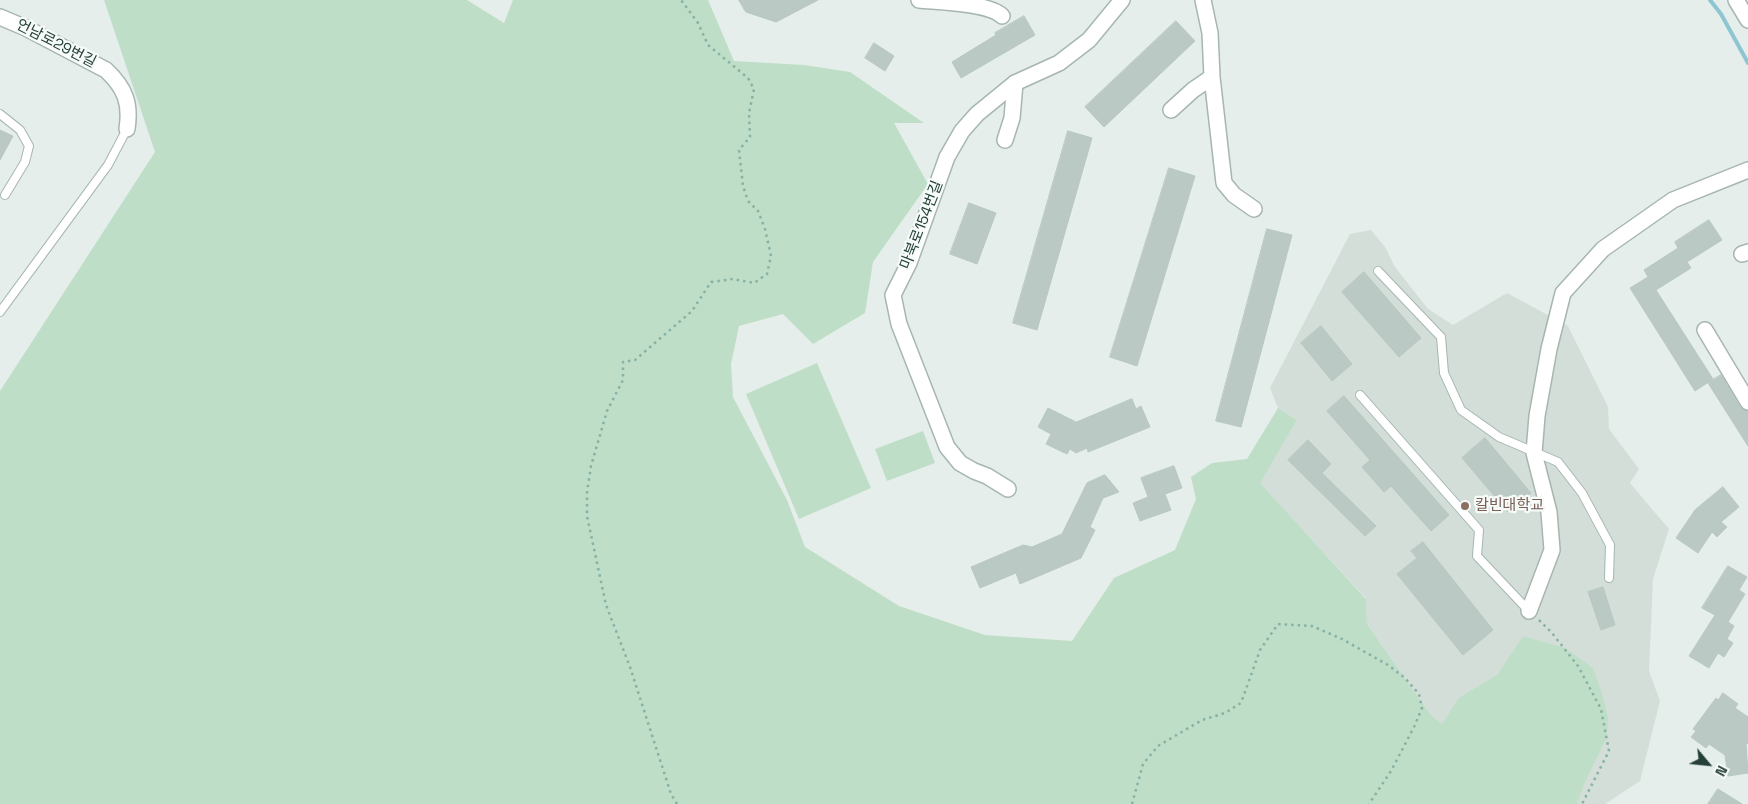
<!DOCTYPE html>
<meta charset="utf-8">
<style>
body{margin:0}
#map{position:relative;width:1748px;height:804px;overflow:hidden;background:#e5eeea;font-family:"Space Grotesk",sans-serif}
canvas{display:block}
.north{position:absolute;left:1683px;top:739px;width:50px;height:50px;-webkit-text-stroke:4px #f6faf8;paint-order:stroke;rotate:118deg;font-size:14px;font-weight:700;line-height:20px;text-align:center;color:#244039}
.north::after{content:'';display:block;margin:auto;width:18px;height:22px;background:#244039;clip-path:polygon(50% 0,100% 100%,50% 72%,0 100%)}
</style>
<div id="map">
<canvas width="1748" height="804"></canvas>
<div class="north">N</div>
</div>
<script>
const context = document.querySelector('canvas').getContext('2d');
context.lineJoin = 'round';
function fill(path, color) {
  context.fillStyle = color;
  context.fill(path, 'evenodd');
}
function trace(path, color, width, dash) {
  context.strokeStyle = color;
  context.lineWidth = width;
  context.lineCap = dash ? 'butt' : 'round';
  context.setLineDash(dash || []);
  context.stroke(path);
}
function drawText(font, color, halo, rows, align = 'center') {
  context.font = font + ' "Space Grotesk","Noto Sans KR",sans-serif';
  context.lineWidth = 4.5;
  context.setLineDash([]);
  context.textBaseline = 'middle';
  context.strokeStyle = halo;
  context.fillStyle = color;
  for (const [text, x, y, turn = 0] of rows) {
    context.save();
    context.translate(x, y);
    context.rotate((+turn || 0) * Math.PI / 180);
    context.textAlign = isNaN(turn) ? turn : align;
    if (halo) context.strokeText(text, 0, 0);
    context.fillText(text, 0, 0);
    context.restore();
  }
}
const built = new Path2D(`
 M1371 230 1385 247 1395 267 1428 309 1453 325 1507 293 1568 326 1608 407 1609 429 1639 469 1630 483 1669 529 1653 579 1649 671 1660 701 1640 781 1605 804H1417L1442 724 1431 715 1367 624 1366 598 1259 483 1297 420 1278 408 1270 388 1350 234Z`);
const green = new Path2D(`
 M104 0H467L504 23 513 0H708L734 61 804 65 850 72 924 123H894L928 184 873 262 865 313 813 344 783 314 739 326 731 364 733 397 787 500 805 547 899 606 985 635 1072 641 1114 578 1175 550 1196 499 1191 477 1212 463 1247 459 1278 408 1297 420 1260 483 1366 599 1367 624 1431 715 1442 724 1459 698 1498 674 1523 636 1565 648 1593 668 1603 697 1608 718 1607 737 1584 784 1577 804H0V391L155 152Z
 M817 363 871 488 799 519 746 394Z
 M923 431 935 463 887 481 875 449Z`);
const stream = new Path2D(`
 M1710 0 1721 14 1748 63`);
const building = new Path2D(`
 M739 0H818L776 22 746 12Z
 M1024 16 1035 35 961 78 952 62 996 35 995 33Z
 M1176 21 1195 41 1104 127 1085 107Z
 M874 43 894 56 885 71 865 58Z
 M0 130 13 136 0 160Z
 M1068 131 1092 138 1037 330 1013 323Z
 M1169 168 1195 176 1137 366 1110 357Z
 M969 203 996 213 977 264 950 254Z
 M1709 220 1722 240 1687 262 1691 268 1656 290 1713 379 1695 391 1630 288 1648 277 1644 270 1678 248 1675 242Z
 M1267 229 1292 235 1241 427 1216 421Z
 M1364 272 1421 338 1399 357 1342 292Z
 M1321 326 1352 364 1332 381 1301 343Z
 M1721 375 1740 407 1748 411V446L1708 383Z
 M1344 396 1449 515 1431 531 1391 486 1384 492 1362 467 1370 460 1327 411Z
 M1132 399 1136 409 1141 406 1150 427 1088 452 1087 448 1076 453 1070 449 1067 454 1046 444 1051 434 1038 427 1048 408 1076 422Z
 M1485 438 1531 493 1508 512 1462 458Z
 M1308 440 1331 464 1322 473 1376 526 1365 536 1288 460Z
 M1174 466 1182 488 1165 494 1171 510 1140 521 1133 503 1148 497 1141 478Z
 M1105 475 1119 492 1103 498 1090 527 1095 530 1081 558 1020 584 1016 573 980 588 971 567 1023 545 1032 547 1062 534 1087 483Z
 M1723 487 1739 507 1721 522 1727 527 1717 537 1712 532 1698 553 1676 538 1695 510Z
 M1423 542 1493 630 1463 655 1397 574 1417 558 1411 551Z
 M1728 566 1747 577 1739 590 1745 594 1728 622 1734 626 1727 639 1733 643 1724 657 1718 653 1709 668 1689 656 1715 615 1702 608Z
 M1603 587 1615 625 1601 630 1588 592Z
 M1723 693 1738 704 1735 708 1748 717V743L1746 744 1748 773 1728 776 1725 755 1709 744 1706 748 1691 737 1696 731 1693 729 1716 698 1718 700Z
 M1718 789 1742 804H1708Z`);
const path = new Path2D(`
 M1539 620 1552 633 1578 666 1601 709 1609 751 1582 804
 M677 804 671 794 630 667 606 605 587 516V492L591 466 607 411 623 380V362L635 360 692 311 711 282 733 279 754 283 767 274 771 256 765 229 758 211 748 201 743 186 739 150 750 137 749 113 754 89 748 78 708 45 698 23 681 0
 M1132 804 1143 764 1158 746 1202 720 1225 713 1241 703 1260 650 1278 624 1312 626 1342 639 1388 665 1405 678 1419 694 1422 708 1414 727 1391 771 1369 804`);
const service = new Path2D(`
 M0 114 20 130 29 146 25 162 5 195
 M1378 271 1441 337 1444 373 1461 410 1499 437 1558 462 1582 493 1610 545 1609 578
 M0 312 108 165 127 129
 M1360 395 1479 530 1477 556 1529 611`);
const minor = new Path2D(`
 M919 0C939 2 989 3 1002 16
 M1203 0 1210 33 1212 77 1224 183 1234 195 1254 209
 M0 17 26 28 106 70C125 88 131 103 127 129
 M1171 110 1193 90 1212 77
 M1005 140 1012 118 1015 83
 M1742 254 1748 252
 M1705 330 1748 402
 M1529 611 1552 550 1549 512 1534 453 1537 416 1549 349 1563 293 1603 249 1673 200 1748 170`);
const tertiary = new Path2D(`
 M1736 0 1748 20
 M1008 489 987 476 974 471 960 463 947 447 899 324 893 295 909 263 947 157 962 131 977 114 1015 83 1059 63 1089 40 1122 0`);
const markers = [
 [1465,506,5,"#8d6e63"]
];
const streetNames = [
 ["언남로29번길",56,44,27],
 ["마북로154번길",922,225,-69]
];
const educationNames = [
 ["칼빈대학교",1475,506]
];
fill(built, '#d3ded9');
fill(green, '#bfdec8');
trace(stream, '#8ec5d2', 4);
fill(building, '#bac9c3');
trace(building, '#b7c8c1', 1);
trace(service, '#a7b6b1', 10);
trace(minor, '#a7b6b1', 18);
trace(tertiary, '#a7b6b1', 18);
trace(path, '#86b1a5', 2.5, [2.5, 4]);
trace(service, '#fff', 8);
trace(minor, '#fff', 15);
trace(tertiary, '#fff', 15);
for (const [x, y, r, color] of markers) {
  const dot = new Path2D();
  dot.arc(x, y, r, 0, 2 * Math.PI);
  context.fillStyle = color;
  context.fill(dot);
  trace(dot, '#f6faf8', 2);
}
drawText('15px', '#244039', '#f6faf8', streetNames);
drawText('15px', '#785e54', '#f6faf8', educationNames, 'left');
</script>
